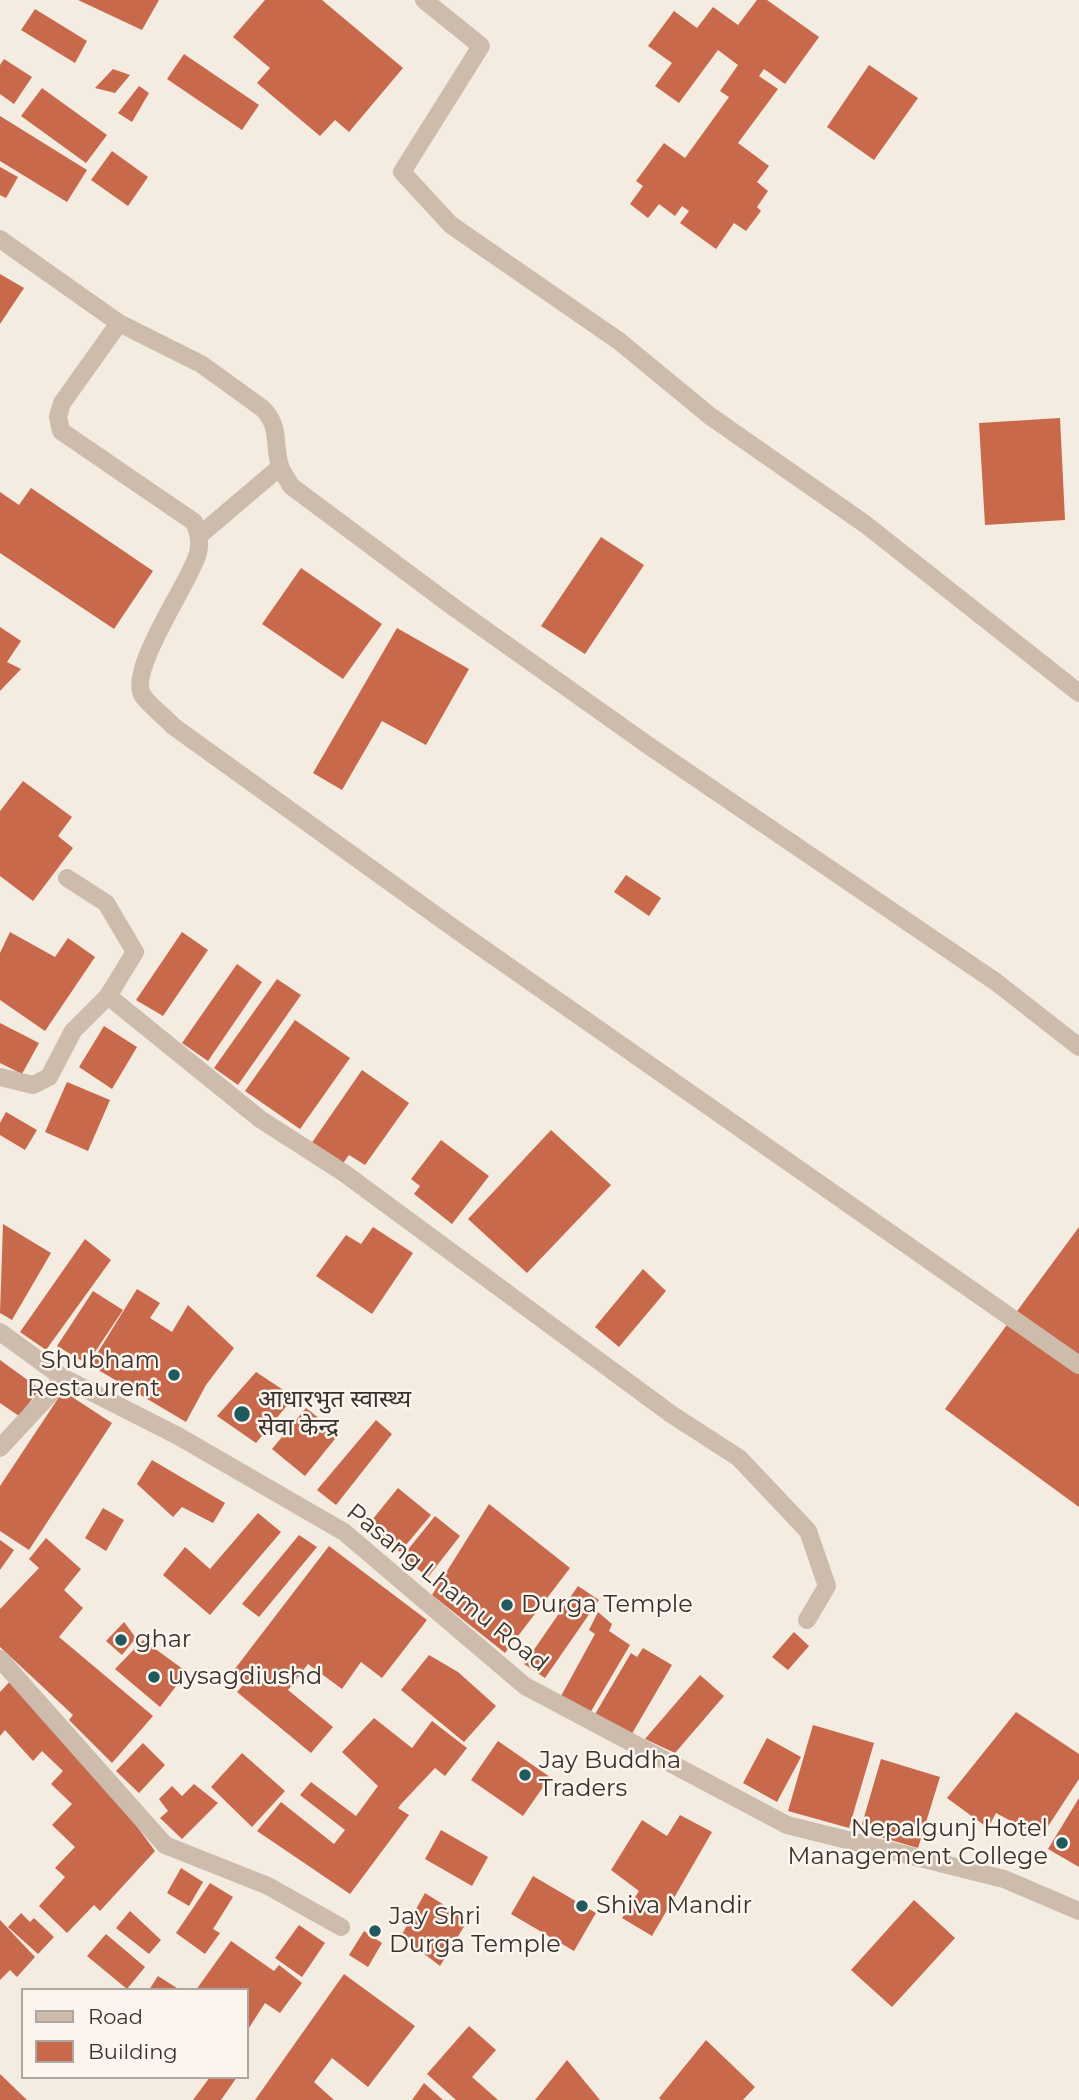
<!DOCTYPE html>
<meta charset="utf-8">
<style>
body{margin:0}
#map{position:relative;width:1079px;height:2100px;overflow:hidden;background:#f4ebe1;font-family:Montserrat,sans-serif}
canvas{display:block}
.legend{position:absolute;left:21px;top:1988px;width:228px;height:91px;box-sizing:border-box;background:#fbf5ee;border:2px solid #aea6a0;margin:0;padding:9px 12px;list-style:none;font-size:21px;color:#3b302b}
.legend li{display:flex;align-items:center;gap:14px;height:35px}
.legend b{width:35px;border:2px solid #aea6a0}
</style>
<div id="map">
<canvas width="1079" height="2100"></canvas>
<ul class="legend">
<li><b style="height:9px;background:#cdbbac"></b>Road</li>
<li><b style="height:19px;background:#c8694b"></b>Building</li>
</ul>
</div>
<script>
const context = document.querySelector('canvas').getContext('2d');
context.lineJoin = 'round';
function fill(path, color) {
  context.fillStyle = color;
  context.fill(path, 'evenodd');
}
function trace(path, color, width, dash) {
  context.strokeStyle = color;
  context.lineWidth = width;
  context.lineCap = dash ? 'butt' : 'round';
  context.setLineDash(dash || []);
  context.stroke(path);
}
function drawText(font, color, halo, rows, align = 'center') {
  context.font = font + ' Montserrat,"Noto Sans Devanagari",sans-serif';
  context.lineWidth = 5;
  context.setLineDash([]);
  context.textBaseline = 'middle';
  context.strokeStyle = halo;
  context.fillStyle = color;
  for (const [text, x, y, turn = 0] of rows) {
    context.save();
    context.translate(x, y);
    context.rotate((+turn || 0) * Math.PI / 180);
    context.textAlign = isNaN(turn) ? turn : align;
    if (halo) context.strokeText(text, 0, 0);
    context.fillText(text, 0, 0);
    context.restore();
  }
}
const building = new Path2D(`
 M78 0H159L142 30Z
 M265 0H322L403 68 349 132 335 120 320 136 257 83 270 68 233 37Z
 M757 0H767L819 37 785 84 764 69 759 76 778 89 738 143 769 166 757 182 768 191 757 207 761 211 746 231 734 223 716 249 680 223 689 211 682 206 675 216 659 204 648 218 630 204 643 186 636 181 664 143 685 158 729 97 720 91 738 65 718 50 679 103 655 86 672 63 648 46 674 11 697 28 713 7 738 25Z
 M35 9 87 41 75 63 21 30Z
 M184 54 259 105 242 130 167 79Z
 M4 59 32 77 14 104 0 94V65Z
 M869 65 918 98 874 160 827 127Z
 M113 69 130 75 115 93 95 88Z
 M139 86 149 93 132 122 118 113Z
 M42 88 107 135 86 163 21 116Z
 M0 116 87 170 67 202 0 161Z
 M112 151 148 177 128 206 91 180Z
 M0 167 18 177 6 198 0 195Z
 M0 274 24 288 0 324Z
 M1060 418 1065 520 985 525 979 423Z
 M31 488 153 571 114 629 0 553V492L19 505Z
 M601 537 644 565 585 654 541 626Z
 M301 568 382 624 343 679 262 624Z
 M0 627 21 641 7 662 21 669 0 691Z
 M397 628 469 669 426 745 382 721 342 790 313 773Z
 M23 781 72 817 58 836 73 848 33 901 0 876V811Z
 M626 875 661 898 649 916 614 892Z
 M10 932 55 957 68 938 95 957 45 1031 0 1000V953Z
 M182 932 208 950 163 1016 136 1000Z
 M237 964 262 982 208 1061 182 1043Z
 M277 979 301 995 238 1085 214 1068Z
 M295 1020 350 1058 300 1129 245 1091Z
 M0 1023 39 1043 22 1074 0 1063Z
 M104 1026 137 1047 112 1089 79 1067Z
 M362 1070 409 1103 365 1165 349 1155 341 1166 311 1144Z
 M67 1082 110 1100 88 1151 45 1132Z
 M6 1112 37 1130 25 1150 0 1135V1123Z
 M551 1130 611 1185 527 1273 468 1219Z
 M441 1140 489 1176 452 1224 414 1194 420 1186 411 1179Z
 M3 1224 51 1253 12 1320 0 1313Z
 M373 1227 413 1253 372 1314 316 1276 346 1235 361 1244Z
 M1079 1227V1507L945 1409Z
 M85 1239 111 1260 46 1350 20 1332Z
 M643 1269 666 1291 619 1347 595 1327Z
 M137 1289 160 1303 150 1318 172 1332 188 1305 234 1348 206 1385 186 1422 90 1365Z
 M93 1291 123 1310 87 1364 57 1346Z
 M0 1360 40 1389 19 1416 0 1403Z
 M256 1372 294 1397 256 1443 217 1416Z
 M63 1391 112 1423 29 1550 0 1531V1486Z
 M306 1408 339 1434 305 1476 272 1449Z
 M376 1420 392 1434 336 1505 317 1490Z
 M152 1460 225 1503 213 1523 182 1507 173 1517 137 1484Z
 M398 1488 431 1515 400 1552 368 1525Z
 M489 1504 570 1568 505 1653 432 1595Z
 M103 1508 124 1520 106 1551 85 1538Z
 M258 1513 281 1532 210 1615 163 1575 185 1547 210 1569Z
 M435 1516 460 1536 428 1577 402 1557Z
 M299 1535 317 1547 259 1617 242 1604Z
 M46 1538 81 1569 64 1590 83 1608 59 1637 153 1716 112 1763 69 1720 73 1715 0 1647V1609L39 1568 29 1559Z
 M0 1540 14 1550 0 1570Z
 M329 1546 427 1620 382 1678 361 1662 342 1689 308 1664 288 1690 333 1727 311 1753 237 1692 243 1685 231 1674Z
 M578 1586 599 1600 545 1678 524 1664Z
 M598 1612 612 1624 609 1631 630 1645 590 1713 561 1696 595 1634 589 1630Z
 M124 1622 136 1638 122 1655 106 1641Z
 M794 1632 809 1646 788 1670 772 1657Z
 M143 1640 187 1672 160 1707 115 1669Z
 M643 1648 672 1665 630 1737 594 1716 631 1653 637 1657Z
 M429 1655 458 1672 496 1706 464 1742 401 1690Z
 M700 1675 724 1696 675 1753 645 1739Z
 M13 1678 99 1775 155 1851 100 1911 94 1905 67 1933 39 1906 65 1877 55 1868 75 1847 52 1825 72 1804 51 1784 63 1771 42 1751 33 1761 5 1730 0 1736V1692Z
 M1016 1712 1079 1754V1779L1041 1837 996 1813 988 1828 947 1798Z
 M374 1718 412 1748 432 1721 467 1748 445 1776 435 1768 402 1803 398 1808 409 1815 350 1894 257 1831 281 1802 334 1844 345 1830 300 1795 311 1782 356 1816 378 1786 342 1752Z
 M813 1725 874 1743 849 1828 788 1811Z
 M767 1738 801 1757 777 1802 743 1783Z
 M498 1741 550 1777 523 1816 471 1780Z
 M143 1743 165 1765 139 1793 116 1771Z
 M242 1753 285 1791 252 1827 211 1787Z
 M881 1759 940 1777 918 1848 860 1831Z
 M194 1784 218 1803 182 1839 160 1818 168 1811 159 1799 172 1786 182 1796Z
 M1079 1798V1867L1048 1849Z
 M680 1815 712 1832 652 1936 622 1918 639 1891 611 1870 642 1820 667 1836Z
 M441 1830 488 1857 472 1886 425 1859Z
 M181 1868 203 1882 189 1906 167 1893Z
 M533 1876 596 1913 574 1951 511 1914Z
 M210 1883 233 1897 213 1929 220 1933 205 1954 176 1933Z
 M425 1893 468 1920 440 1966 401 1936Z
 M914 1900 955 1938 892 2007 851 1970Z
 M130 1911 161 1940 149 1954 116 1928Z
 M21 1913 30 1922 34 1918 54 1937 38 1954 8 1927Z
 M0 1920 35 1957 17 1977 10 1970 0 1980Z
 M299 1925 325 1943 302 1977 275 1958Z
 M364 1931 382 1943 368 1967 349 1955Z
 M106 1934 145 1967 127 1989 87 1956Z
 M231 1941 274 1971 279 1965 302 1983 280 2013 265 2003 247 2031V1990H196Z
 M344 1974 415 2026 368 2087 332 2058 314 2082 334 2100H255Z
 M158 1976 180 1990H149Z
 M469 2026 496 2050 472 2077 498 2100H456L427 2074Z
 M706 2040 755 2087 743 2100H661L659 2098Z
 M567 2060 600 2100H535Z
 M0 2074 27 2100H0Z
 M210 2077H237L221 2100H193Z
 M424 2083 443 2100H412Z`);
const minor = new Path2D(`
 M424 0 481 46 402 172 451 225 619 341 710 416 865 524 1079 693
 M0 239 119 323 201 364 262 408C281 426 273 444 280 466 282 473 288 480 291 486L456 609 652 748 996 982 1079 1047
 M119 323 62 403 58 417 61 431 194 522C199 533 201 542 198 553 191 581 126 671 143 696 150 706 164 716 173 726L455 929 1079 1365
 M200 535 280 467
 M67 878 106 903 135 952 108 996
 M0 1077 33 1085 49 1077 73 1031 108 996 260 1119 344 1173 671 1414 739 1458 808 1531 827 1586 807 1620
 M0 1332 62 1377 178 1436 344 1532 525 1686 787 1825 1004 1879 1079 1911
 M0 1448 51 1393 62 1377
 M0 1659 165 1845 268 1886 341 1927`);
const markers = [
 [174,1375,7,"#1f5a5e"],
 [242,1414,9,"#1f5a5e"],
 [507,1605,7,"#1f5a5e"],
 [121,1640,7,"#1f5a5e"],
 [154,1677,7,"#1f5a5e"],
 [525,1775,7,"#1f5a5e"],
 [1062,1843,7,"#1f5a5e"],
 [582,1906,7,"#1f5a5e"],
 [375,1931,7,"#1f5a5e"]
];
const poiNames = [
 ["Shubham",160,1361,"right"],
 ["Restaurent",160,1389,"right"],
 ["आधारभुत स्वास्थ्य",258,1400],
 ["सेवा केन्द्र",258,1428],
 ["Durga Temple",521,1605],
 ["ghar",135,1640],
 ["uysagdiushd",168,1677],
 ["Jay Buddha",539,1761],
 ["Traders",539,1789],
 ["Nepalgunj Hotel",1048,1829,"right"],
 ["Management College",1048,1857,"right"],
 ["Shiva Mandir",596,1906],
 ["Jay Shri",389,1917],
 ["Durga Temple",389,1945]
];
const streetNames = [
 ["Pasang Lhamu Road",447,1588,39]
];
fill(building, '#c8694b');
trace(minor, '#cdbbac', 18);
for (const [x, y, r, color] of markers) {
  const dot = new Path2D();
  dot.arc(x, y, r, 0, 2 * Math.PI);
  context.fillStyle = color;
  context.fill(dot);
  trace(dot, '#fbf5ee', 2.5);
}
drawText('24px', '#3b302b', '#fbf5ee', poiNames, 'left');
drawText('24px', '#3b302b', '#fbf5ee', streetNames);
</script>
